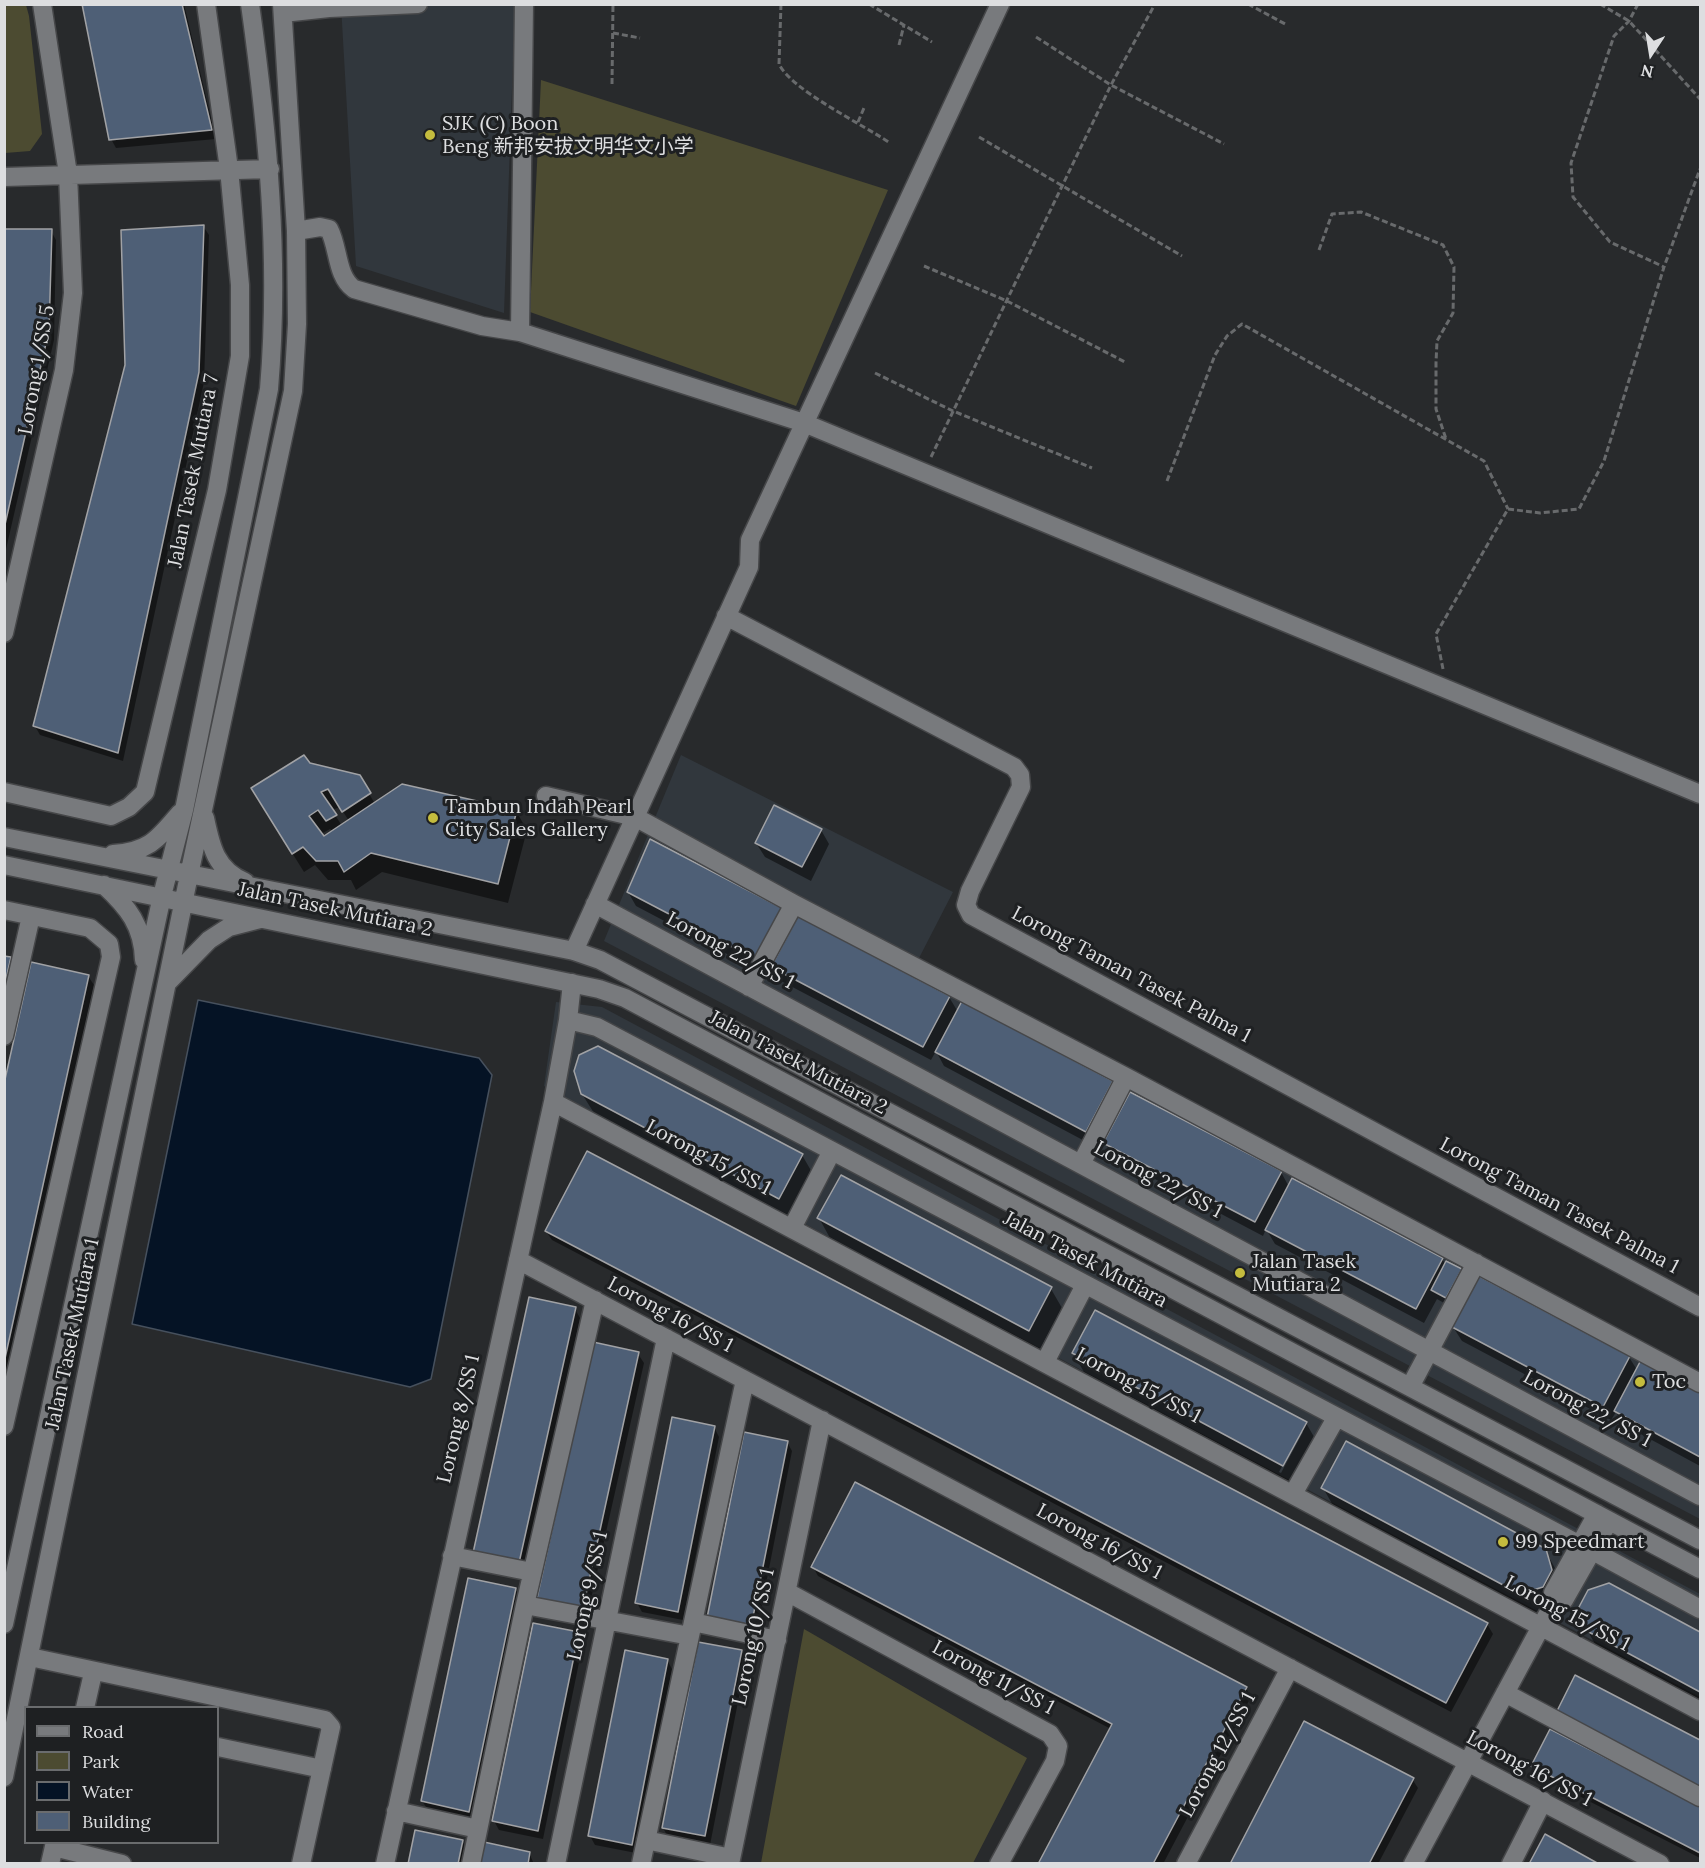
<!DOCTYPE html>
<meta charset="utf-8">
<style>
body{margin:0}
#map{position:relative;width:1705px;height:1868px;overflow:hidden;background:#282a2c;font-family:Lora,serif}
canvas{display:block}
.frame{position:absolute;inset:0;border:6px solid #dddee0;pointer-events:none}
.legend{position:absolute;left:24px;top:1706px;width:195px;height:138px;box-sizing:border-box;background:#1e2022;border:2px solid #6a6c6e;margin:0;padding:8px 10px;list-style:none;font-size:18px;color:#dddee0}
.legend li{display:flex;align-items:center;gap:12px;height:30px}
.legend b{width:30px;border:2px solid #6a6c6e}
.north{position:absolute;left:1621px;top:24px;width:60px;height:60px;-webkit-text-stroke:4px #1e2022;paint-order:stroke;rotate:192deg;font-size:16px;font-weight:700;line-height:24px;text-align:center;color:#dddee0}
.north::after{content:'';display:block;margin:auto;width:21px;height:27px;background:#dddee0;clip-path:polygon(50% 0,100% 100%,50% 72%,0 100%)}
</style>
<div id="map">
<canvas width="1705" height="1868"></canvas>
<div class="frame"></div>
<ul class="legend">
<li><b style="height:8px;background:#787a7d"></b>Road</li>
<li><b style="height:16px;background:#4c4b31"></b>Park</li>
<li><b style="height:16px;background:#051325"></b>Water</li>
<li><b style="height:16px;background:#4e5f76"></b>Building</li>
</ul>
<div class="north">N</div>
</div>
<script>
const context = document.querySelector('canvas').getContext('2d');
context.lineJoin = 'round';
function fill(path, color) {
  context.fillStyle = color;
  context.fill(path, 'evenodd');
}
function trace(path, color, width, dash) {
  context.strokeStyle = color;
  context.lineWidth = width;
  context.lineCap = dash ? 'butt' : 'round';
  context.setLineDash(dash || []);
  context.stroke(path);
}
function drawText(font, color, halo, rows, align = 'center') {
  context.font = font + ' Lora,"Noto Sans SC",serif';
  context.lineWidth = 6;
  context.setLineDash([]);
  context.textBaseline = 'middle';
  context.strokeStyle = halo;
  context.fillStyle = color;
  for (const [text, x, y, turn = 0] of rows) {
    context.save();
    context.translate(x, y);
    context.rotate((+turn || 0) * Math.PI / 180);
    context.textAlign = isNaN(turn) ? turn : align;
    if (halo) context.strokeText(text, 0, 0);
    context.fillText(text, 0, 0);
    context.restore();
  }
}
const built = new Path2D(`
 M341 5H515L504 313 356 266Z
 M681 755 953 892 918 960 1700 1377V1519L604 941Z
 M556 1002 602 1007 1700 1594V1697L544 1086Z`);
const green = new Path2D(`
 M5 4 26 5 29 16 42 134 30 151 5 153Z
 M541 80 888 190 796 406 530 312Z
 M804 1629 1027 1758 973 1863H761Z`);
const water = new Path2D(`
 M198 1000 479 1058 492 1075 431 1379 410 1387 132 1324Z`);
const shadow = new Path2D(`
 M84 4H184L216 139 116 148 111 139Z
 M203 226 209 235 204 382 123 761 40 735 35 726 126 365Z
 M4 231H51L56 240 54 340 4 558Z
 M310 765 359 776 375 804 516 811 527 830 508 903 382 872 356 890 351 880H328L315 865 304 872 264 808ZM340 807 349 821 342 826 332 810ZM330 829 333 832 323 838 321 834Z
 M821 830 829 844 811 881 765 857 756 843Z
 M628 892 789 924 763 973 636 906Z
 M4 957 10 959 15 968 4 1018Z
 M773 967 949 997 958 1012 1112 1082 1120 1097 1094 1146 944 1066 936 1051 931 1060 781 981Z
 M88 976 94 985 4 1393V1091Z
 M582 1094 802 1155 813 1174 790 1217 594 1113Z
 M1105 1143 1281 1172 1289 1187 1292 1180 1442 1259 1446 1265 1461 1270 1466 1279 1451 1307 1437 1299 1424 1323 1275 1244 1266 1229 1263 1236 1113 1157Z
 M841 1177 1051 1289 1062 1308 1040 1349 830 1238 819 1218Z
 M546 1231 1487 1624 1493 1634 1451 1712 552 1240Z
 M575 1309 580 1318 524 1571 480 1562Z
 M1453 1327 1629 1357 1637 1370 1642 1362 1700 1393V1466L1624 1425 1616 1412 1611 1420 1462 1341Z
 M1073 1353 1306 1423 1317 1442 1294 1484 1084 1372ZM1300 1432H1303L1281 1473 1279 1472Z
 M638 1354 644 1363 587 1617 544 1607 538 1598Z
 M714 1427 719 1437 683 1620 642 1612 637 1603Z
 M787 1442 792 1451 756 1635 714 1627Z
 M1323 1488 1545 1550 1556 1570 1553 1606 1532 1613 1334 1507Z
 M813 1567 1246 1688 1251 1697 1163 1864H1040L1111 1729 818 1576Z
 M1609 1585 1700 1634V1704L1598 1649 1587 1630Z
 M515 1589 521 1598 474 1820 428 1810 422 1801Z
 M578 1633 583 1643 543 1839 499 1830 494 1821Z
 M741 1652 746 1661 710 1845 668 1837 663 1828Z
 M667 1660 672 1669 636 1853 595 1845 590 1836Z
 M1576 1677 1700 1741V1792Z
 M1551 1731 1700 1807V1858L1538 1775 1533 1766Z
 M1412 1779 1418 1788 1378 1864H1232Z
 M462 1841 468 1851 465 1864H409Z
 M529 1853 534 1864H481Z`);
const building = new Path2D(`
 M82 4H182L212 130 109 140Z
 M204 225 199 372 118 753 33 726 125 365 121 230Z
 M4 229H52L49 330 4 529Z
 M304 755 310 763 360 775 371 793 342 812 328 789 321 792 337 815 326 821 318 810 309 816 324 836 402 784 517 810 498 884 371 853 344 872 338 861H316L303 847 292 854 251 788Z
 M774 805 822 829 802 867 755 843Z
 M650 839 782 908 755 959 627 892Z
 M798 916 950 996 923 1047 771 967Z
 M4 956 11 957 4 988Z
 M31 962 89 975 4 1363V1084Z
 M962 1001 1113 1081 1086 1132 935 1052Z
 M598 1046 803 1154 779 1199 581 1094 574 1071 579 1055Z
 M1130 1092 1282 1171 1255 1222 1103 1143Z
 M587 1151 1488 1623 1446 1703 545 1231Z
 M841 1175 1052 1287 1029 1331 817 1218Z
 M1292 1178 1443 1258 1416 1309 1265 1230Z
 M1446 1261 1462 1269 1446 1298 1431 1290Z
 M1479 1276 1630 1356 1603 1407 1452 1327Z
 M529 1297 576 1307 519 1563 473 1553Z
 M1095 1310 1307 1422 1283 1466 1072 1353Z
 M593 1342 639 1352 583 1608 537 1598Z
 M1641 1360 1700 1391V1457L1614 1411Z
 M672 1417 715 1426 678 1612 635 1603Z
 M744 1432 788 1441 751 1627 707 1618Z
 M1346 1441 1546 1549 1552 1570 1543 1587 1520 1594 1321 1488Z
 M855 1482 1247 1687 1153 1864H1038L1112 1724 811 1567Z
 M468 1578 516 1588 469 1812 421 1801Z
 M1609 1583 1700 1632V1692L1585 1630 1579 1607 1588 1590Z
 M533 1623 579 1632 538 1831 492 1821Z
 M698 1642 742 1650 705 1836 662 1828Z
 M625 1650 668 1659 632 1845 588 1836Z
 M1575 1675 1700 1740V1787L1556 1713Z
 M1304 1721 1414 1778 1369 1864H1230Z
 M1550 1729 1700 1806V1853L1531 1766Z
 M415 1830 463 1840 458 1864H408Z
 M1545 1834 1599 1864H1529Z
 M484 1842 530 1852 528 1864H480Z`);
const path = new Path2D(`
 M781 4 779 64C791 90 864 125 890 143
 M869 4 932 42
 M1248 4 1287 25
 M1600 4 1629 21 1700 99
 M1638 4 1629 21 1614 36 1571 163 1573 197 1610 242 1664 267
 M613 33 640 38
 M1036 37 1111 85 1224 144
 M899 45 904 25
 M612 84 613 4
 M858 122 864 108
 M979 137 1182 256
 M1319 250 1332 214 1361 212 1443 245 1454 267 1453 313 1437 341 1436 363V409L1446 439
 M924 266 1007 301 1125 362
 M875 373 953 411 1092 468
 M931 457 1111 85 1155 4
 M1167 481 1215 355 1227 336 1242 324 1484 461 1508 509
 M1443 669 1436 634 1508 509 1540 513 1579 509 1604 461 1664 267 1700 169`);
const minor = new Path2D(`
 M524 4 520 332 804 423 1700 794
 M283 13 329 8 418 4
 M4 177 270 169
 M296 231 320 227 329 229C339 248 336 276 354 289L482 326 520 332
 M726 616 1014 767 1020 775 1021 787 970 891 966 905 971 915 1700 1307
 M4 633 64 370 73 293 68 174 42 4
 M4 792 111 816 129 807 145 792 217 490 240 356V285L229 169 206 4
 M546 796 635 817 794 904 1126 1077 1700 1383
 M205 818C211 847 216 870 245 882
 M4 837 574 951 600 960 1700 1540
 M113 854C149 852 158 839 180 813
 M4 865 599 989 625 998 1700 1569
 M104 885C128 907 143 926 144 960
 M595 904 1700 1496
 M4 910 90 928 109 944 111 957 4 1426
 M574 951 749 567 750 540 1000 4
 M168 982 209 940 229 927 260 919
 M749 987 794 904
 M568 1020 597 1027 1580 1545
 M4 1036 31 916
 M553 1102 1700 1711
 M1081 1164 1126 1077
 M792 1228 832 1151
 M518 1260 1660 1864
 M1045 1362 1085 1285
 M1410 1387 1476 1263
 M1293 1494 1336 1418
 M1593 1551 1700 1609
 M452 1556 532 1572
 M787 1592 1050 1734 1058 1746 1055 1761 999 1864
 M525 1605 690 1636
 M1551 1608 1564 1600 1609 1521
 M693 1622 777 1640
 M4 1624 162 896 184 810 269 389C280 259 268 133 250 4
 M30 1657 325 1720 331 1727 301 1864
 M1505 1693 1700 1797
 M85 1708 93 1673
 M218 1747 322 1769
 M4 1777 189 875 293 391 297 324 296 231 282 4
 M396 1811 478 1829
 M646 1840 731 1858
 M54 1847 122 1864
 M50 1864 55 1842
 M385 1864 553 1102 568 1020 572 983
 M471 1864 525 1605 595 1300
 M556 1864 666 1338
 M641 1864 745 1380
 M730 1864 822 1420
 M1186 1864 1290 1668
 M1413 1864 1551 1608 1553 1593 1597 1514
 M1511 1864 1543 1801`);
const markers = [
 [430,135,6,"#c4bc3e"],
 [433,818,6,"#c4bc3e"],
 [1240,1273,6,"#c4bc3e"],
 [1640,1382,6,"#c4bc3e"],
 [1503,1542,6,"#c4bc3e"]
];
const poiNames = [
 ["SJK (C) Boon",442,124],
 ["Beng 新邦安拔文明华文小学",442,147],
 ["Tambun Indah Pearl",445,807],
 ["City Sales Gallery",445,830],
 ["Jalan Tasek",1252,1262],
 ["Mutiara 2",1252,1285],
 ["Toc",1652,1382],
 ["99 Speedmart",1515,1542]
];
const streetNames = [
 ["Lorong 1/SS 5",37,370,-80],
 ["Jalan Tasek Mutiara 7",194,471,-79],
 ["Jalan Tasek Mutiara 2",335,910,12],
 ["Lorong 22/SS 1",730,951,28],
 ["Lorong Taman Tasek Palma 1",1131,975,28],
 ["Jalan Tasek Mutiara 2",798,1063,28],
 ["Lorong 15/SS 1",708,1158,28],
 ["Lorong 22/SS 1",1158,1180,28],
 ["Lorong Taman Tasek Palma 1",1559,1206,28],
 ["Jalan Tasek Mutiara",1085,1260,28],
 ["Lorong 16/SS 1",670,1315,28],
 ["Jalan Tasek Mutiara 1",73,1334,-78],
 ["Lorong 15/SS 1",1138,1386,28],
 ["Lorong 22/SS 1",1587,1409,28],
 ["Lorong 8/SS 1",459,1419,-77],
 ["Lorong 16/SS 1",1099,1542,28],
 ["Lorong 9/SS 1",588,1596,-78],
 ["Lorong 15/SS 1",1567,1614,28],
 ["Lorong 10/SS 1",754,1637,-78],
 ["Lorong 11/SS 1",993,1678,28],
 ["Lorong 12/SS 1",1218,1755,-62],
 ["Lorong 16/SS 1",1529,1769,28]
];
fill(built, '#31373d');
fill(green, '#4c4b31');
fill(water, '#051325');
trace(water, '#46505d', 1.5);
fill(shadow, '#0007');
fill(building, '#4e5f76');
trace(building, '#a1a2a5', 1.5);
trace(minor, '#464749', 21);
trace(path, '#686a6c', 3, [6, 3]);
trace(minor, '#787a7d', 18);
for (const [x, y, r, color] of markers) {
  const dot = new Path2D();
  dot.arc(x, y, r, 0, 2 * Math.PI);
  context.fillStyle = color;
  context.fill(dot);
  trace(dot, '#1e2022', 2);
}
drawText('20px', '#dddee0', '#1e2022', poiNames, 'left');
drawText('20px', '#dddee0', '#1e2022', streetNames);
</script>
